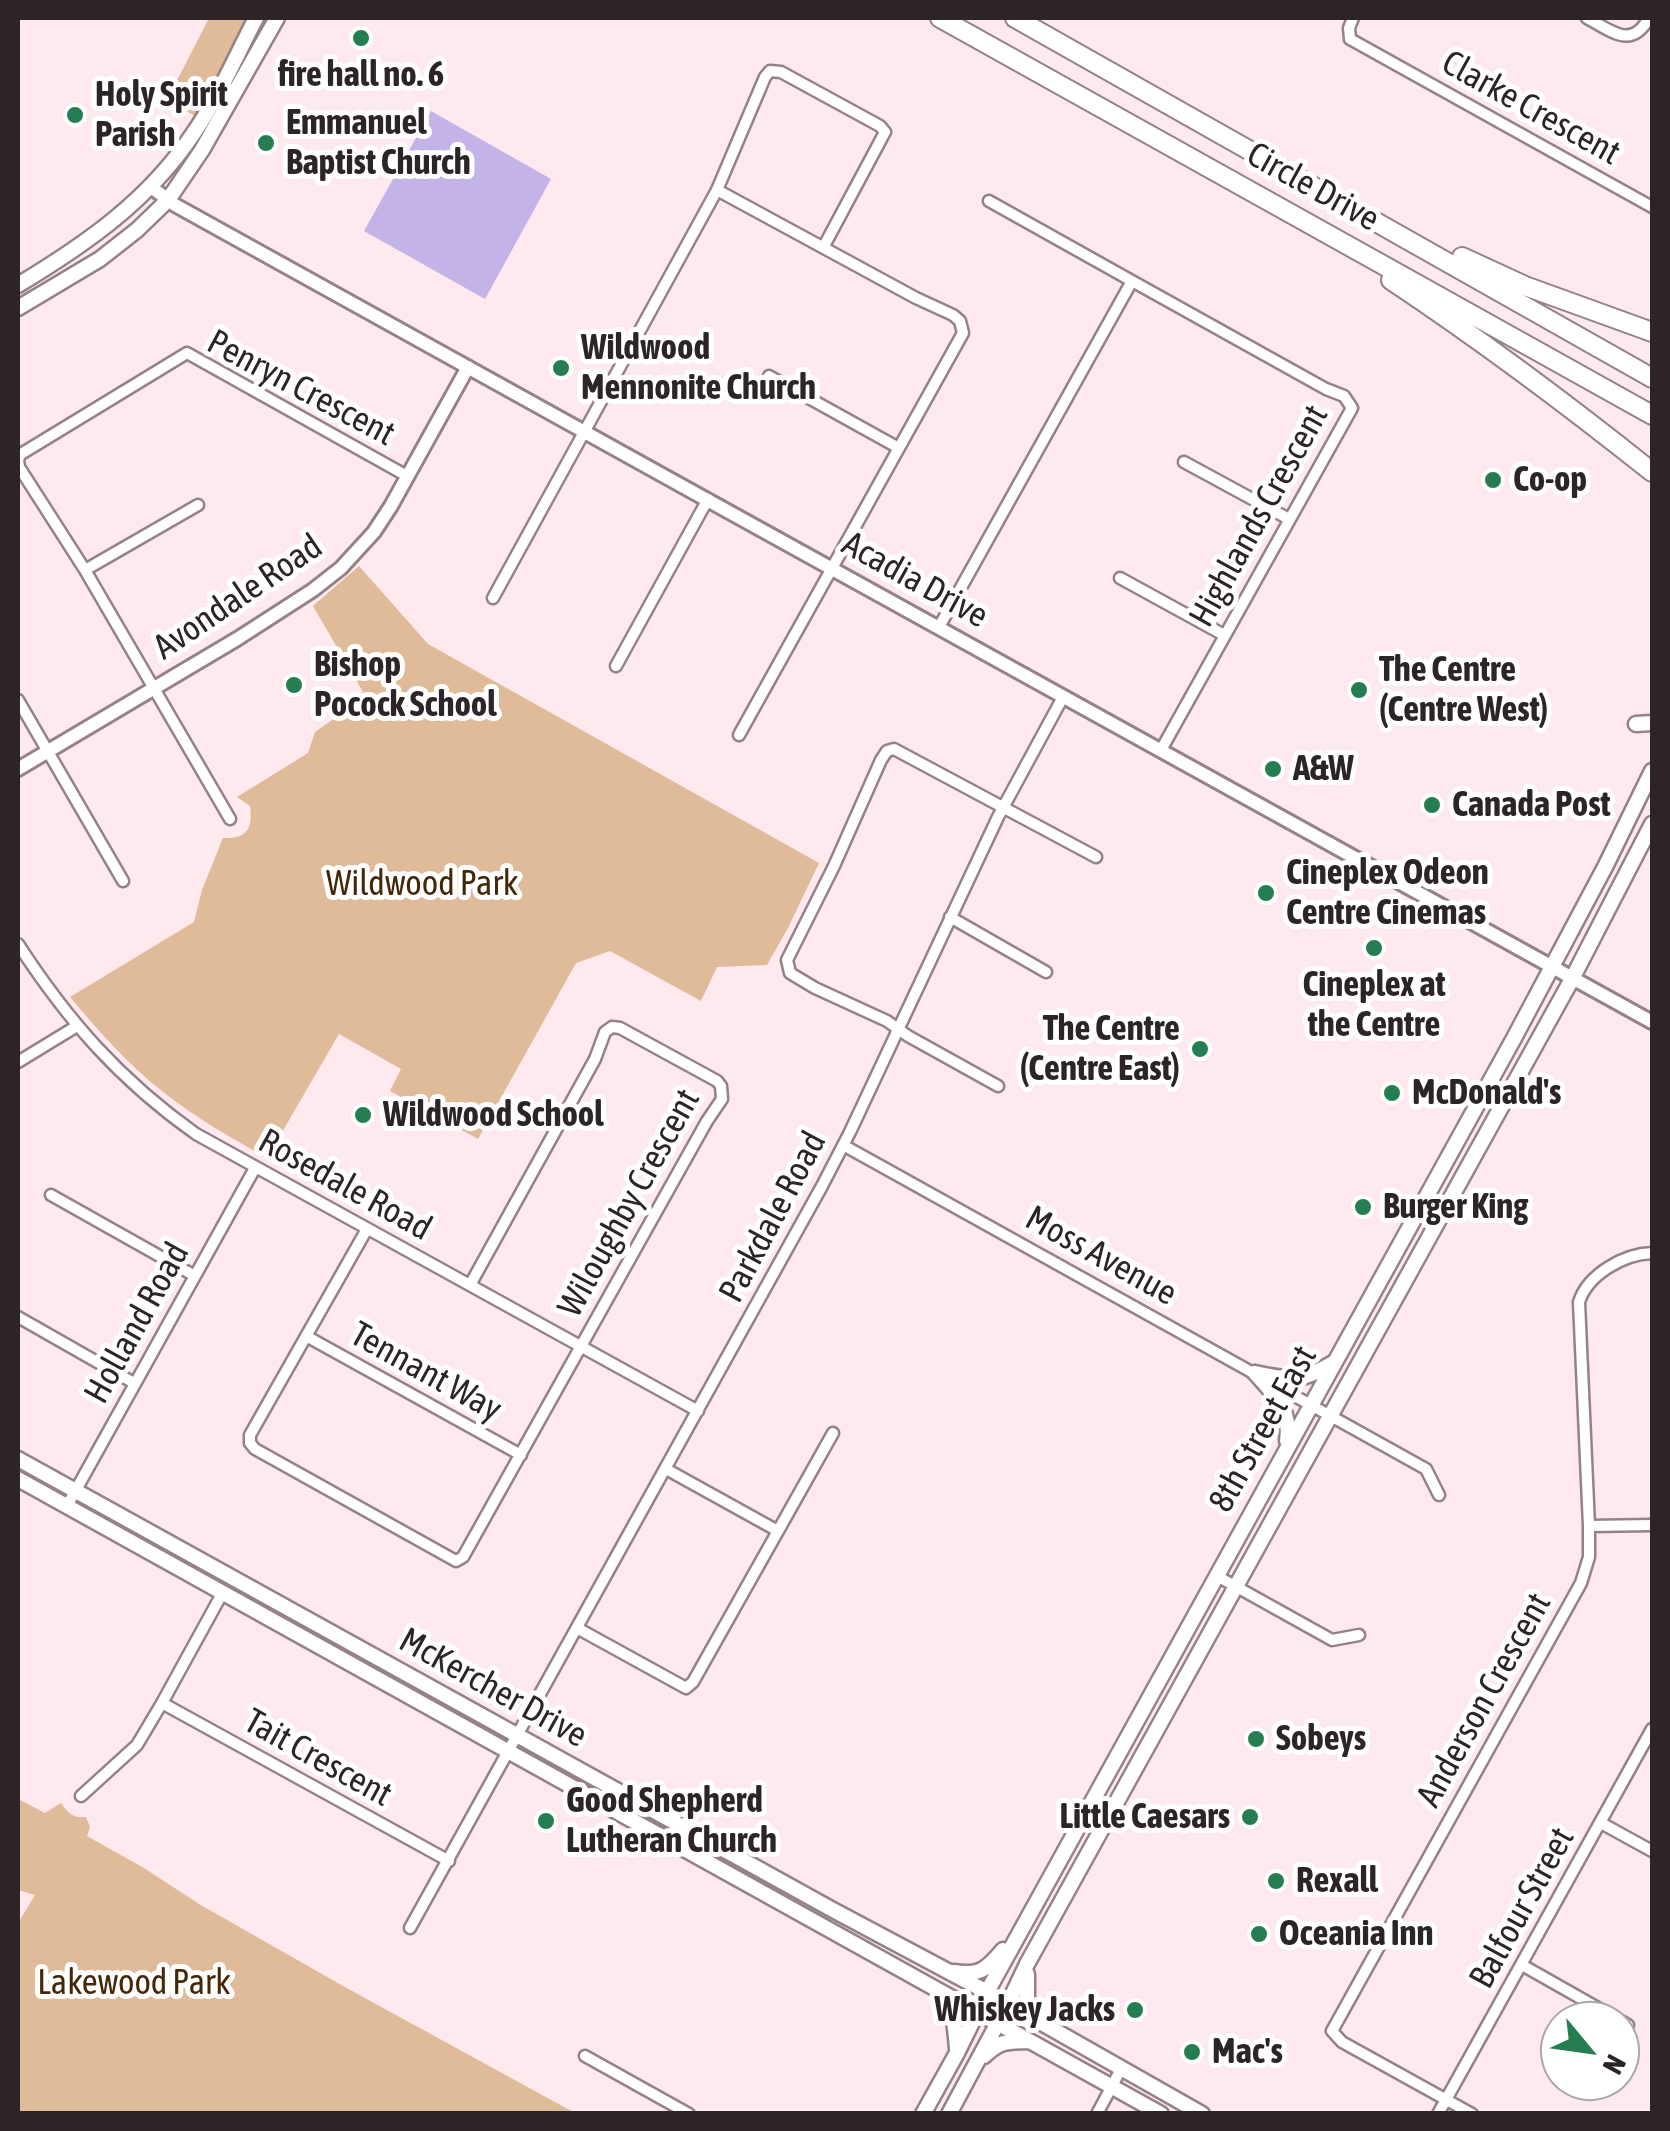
<!DOCTYPE html>
<style>
body{margin:0}
#map{position:relative;width:1670px;height:2131px;overflow:hidden;background:#fee9ee;font-family:"Asap Condensed",sans-serif}
canvas{display:block}
.frame{position:absolute;inset:0;border:20px solid #2c2426;pointer-events:none}
.north{position:absolute;left:1540px;top:2001px;width:100px;height:100px;box-sizing:border-box;background:#fff;border:2px solid #aba7a8;border-radius:50%;rotate:119deg;font-size:28px;font-weight:700;line-height:40px;text-align:center;color:#2c2426}
.north::after{content:'';display:block;margin:auto;width:35px;height:45px;background:#257d52;clip-path:polygon(50% 0,100% 100%,50% 72%,0 100%)}
</style>
<div id="map">
<canvas width="1670" height="2131"></canvas>
<div class="frame"></div>
<div class="north">N</div>
</div>
<script>
const context = document.querySelector('canvas').getContext('2d');
context.lineJoin = 'round';
function fill(path, color) {
  context.fillStyle = color;
  context.fill(path, 'evenodd');
}
function trace(path, color, width, dash) {
  context.strokeStyle = color;
  context.lineWidth = width;
  context.lineCap = dash ? 'butt' : 'round';
  context.setLineDash(dash || []);
  context.stroke(path);
}
function drawText(font, color, halo, rows, align = 'center') {
  context.font = font + ' "Asap Condensed",sans-serif';
  context.lineWidth = 10;
  context.setLineDash([]);
  context.textBaseline = 'middle';
  context.strokeStyle = halo;
  context.fillStyle = color;
  for (const [text, x, y, turn = 0] of rows) {
    context.save();
    context.translate(x, y);
    context.rotate((+turn || 0) * Math.PI / 180);
    context.textAlign = isNaN(turn) ? turn : align;
    if (halo) context.strokeText(text, 0, 0);
    context.fillText(text, 0, 0);
    context.restore();
  }
}
const green = new Path2D(`
 M209 18H249L195 116 167 100Z
 M359 566 428 644 819 863 788 928 767 965 717 967 701 1001 610 951 576 963 478 1139 390 1091 401 1069 339 1034 267 1158C230 1137 194 1117 162 1091 127 1064 98 1030 70 997L194 922 202 890 223 838C247 839 253 829 250 806L237 797 308 753 315 732 345 711 363 692 313 606Z
 M18 1799 45 1813 61 1803C67 1812 74 1819 86 1817L90 1827 87 1836 144 1868 199 1904 343 1986 575 2113H18V1923L35 1895 18 1890Z`);
const water = new Path2D(`
 M431 111 551 179 485 299 364 231Z`);
const minor = new Path2D(`
 M1353 18 1349 28 1350 39 1652 207
 M1587 18C1612 31 1631 50 1649 18
 M717 190 765 77 770 71 781 72 880 126 885 132 824 246
 M989 201 1132 281
 M769 376 897 447
 M18 459 21 454 187 353 407 476
 M18 460 19 467 85 570 230 819
 M1184 462 1289 519
 M85 570 198 505
 M1120 578 1224 635
 M493 598 717 190 916 298 953 315 960 321 963 333 739 735
 M939 627 1132 281 1326 389 1344 396 1352 408 1161 750
 M616 666 708 499
 M18 700 123 881
 M950 917 1046 972
 M18 944C68 1021 120 1080 196 1134L698 1411
 M18 1062 77 1026
 M998 1086 908 1036 887 1021 815 988 790 973 787 960 834 866 881 760 887 751 894 749 1096 857
 M843 1145 1426 1469 1439 1495
 M51 1195 195 1276
 M367 1229 250 1435V1443L255 1449 456 1561 463 1557 707 1121 722 1099 721 1086 717 1081 620 1028 612 1027 605 1032 595 1059 470 1285
 M18 1317 134 1383
 M306 1336 521 1455
 M67 1506 255 1168
 M1589 1526 1652 1525
 M778 1531 833 1433
 M1217 1576 1332 1640 1359 1635
 M223 1592 162 1703 449 1861
 M577 1628 686 1688 693 1682 778 1531 666 1469
 M81 1796 137 1745 162 1703
 M1601 1823 1652 1851
 M410 1928 822 1186 850 1132 998 817 1063 697
 M1522 1965 1628 2025
 M585 2056 689 2114
 M1097 2114 1121 2069
 M1438 2114 1652 1729
 M1472 2114 1342 2042 1332 2031 1581 1583 1589 1557V1526L1579 1302C1588 1274 1624 1254 1652 1253`);
const tertiary = new Path2D(`
 M151 187 175 205C667 478 1159 750 1652 1022
 M18 769 237 639 313 590 341 568 374 532 391 506 468 367`);
const secondary = new Path2D(`
 M18 285C86 244 148 201 193 134 218 98 236 56 256 18
 M18 308 100 259 137 230 168 200 202 150 277 18
 M1636 724 1652 723
 M1255 1373C1274 1394 1292 1411 1287 1441
 M1255 1373C1292 1381 1301 1382 1333 1363
 M18 1459 833 1910 987 1992 1202 2114
 M18 1479 1161 2114
 M954 1972C980 1976 987 1969 1003 1950
 M1027 1974V2002L1037 2020
 M939 1996C956 2011 955 2029 957 2049
 M984 2056C1001 2040 1006 2042 1028 2041
 M923 2114 957 2053 987 1992 1513 1040 1605 867 1652 771
 M949 2114 1008 2004 1027 1964 1572 979 1652 824`);
const motorway = new Path2D(`
 M940 18 1652 415
 M1015 18 1652 378
 M1462 257 1525 286 1652 332
 M1391 280C1481 340 1568 405 1652 472`);
const markers = [
 [361,38,10,"#257d52"],
 [75,115,10,"#257d52"],
 [266,143,10,"#257d52"],
 [561,368,10,"#257d52"],
 [1493,480,10,"#257d52"],
 [294,685,10,"#257d52"],
 [1359,690,10,"#257d52"],
 [1273,769,10,"#257d52"],
 [1432,805,10,"#257d52"],
 [1266,893,10,"#257d52"],
 [1374,948,10,"#257d52"],
 [1200,1049,10,"#257d52"],
 [1392,1093,10,"#257d52"],
 [363,1115,10,"#257d52"],
 [1363,1207,10,"#257d52"],
 [1256,1739,10,"#257d52"],
 [1250,1817,10,"#257d52"],
 [546,1821,10,"#257d52"],
 [1276,1881,10,"#257d52"],
 [1259,1934,10,"#257d52"],
 [1135,2010,10,"#257d52"],
 [1192,2052,10,"#257d52"]
];
const poiNames = [
 ["fire hall no. 6",361,75,"center"],
 ["Holy Spirit",95,95],
 ["Parish",95,135],
 ["Emmanuel",286,123],
 ["Baptist Church",286,163],
 ["Wildwood",581,348],
 ["Mennonite Church",581,388],
 ["Co-op",1513,480],
 ["Bishop",314,665],
 ["Pocock School",314,705],
 ["The Centre",1379,670],
 ["(Centre West)",1379,710],
 ["A&W",1293,769],
 ["Canada Post",1452,805],
 ["Cineplex Odeon",1286,873],
 ["Centre Cinemas",1286,913],
 ["Cineplex at",1374,985,"center"],
 ["the Centre",1374,1025,"center"],
 ["The Centre",1180,1029,"right"],
 ["(Centre East)",1180,1069,"right"],
 ["McDonald's",1412,1093],
 ["Wildwood School",383,1115],
 ["Burger King",1383,1207],
 ["Sobeys",1276,1739],
 ["Good Shepherd",566,1801],
 ["Lutheran Church",566,1841],
 ["Little Caesars",1230,1817,"right"],
 ["Rexall",1296,1881],
 ["Oceania Inn",1279,1934],
 ["Whiskey Jacks",1115,2010,"right"],
 ["Mac's",1212,2052]
];
const streetNames = [
 ["Clarke Crescent",1531,108,29],
 ["Circle Drive",1313,187,29],
 ["Penryn Crescent",301,388,28],
 ["Highlands Crescent",1259,516,-61],
 ["Acadia Drive",915,580,29],
 ["Avondale Road",238,597,-34],
 ["Rosedale Road",345,1185,29],
 ["Wiloughby Crescent",629,1203,-61],
 ["Parkdale Road",773,1217,-62],
 ["Moss Avenue",1101,1256,29],
 ["Holland Road",137,1323,-61],
 ["Tennant Way",426,1372,29],
 ["8th Street East",1263,1429,-61],
 ["McKercher Drive",493,1688,29],
 ["Anderson Crescent",1484,1700,-61],
 ["Tait Crescent",318,1758,29],
 ["Balfour Street",1522,1908,-61]
];
const parkNames = [
 ["Wildwood Park",422,884],
 ["Lakewood Park",134,1983]
];
fill(green, '#dfbb9a');
fill(water, '#c4b3e7');
trace(minor, '#958287', 15);
trace(tertiary, '#958287', 18);
trace(secondary, '#958287', 19);
trace(motorway, '#958287', 22);
trace(minor, '#fff', 10);
trace(tertiary, '#fff', 12);
trace(secondary, '#fff', 14);
trace(motorway, '#fff', 18);
for (const [x, y, r, color] of markers) {
  const dot = new Path2D();
  dot.arc(x, y, r, 0, 2 * Math.PI);
  context.fillStyle = color;
  context.fill(dot);
  trace(dot, '#fff', 4);
}
drawText('bold 35px', '#2c2426', '#fff', poiNames, 'left');
drawText('35px', '#2c2426', '#fff', streetNames);
drawText('35px', '#442707', '#fff', parkNames);
</script>
